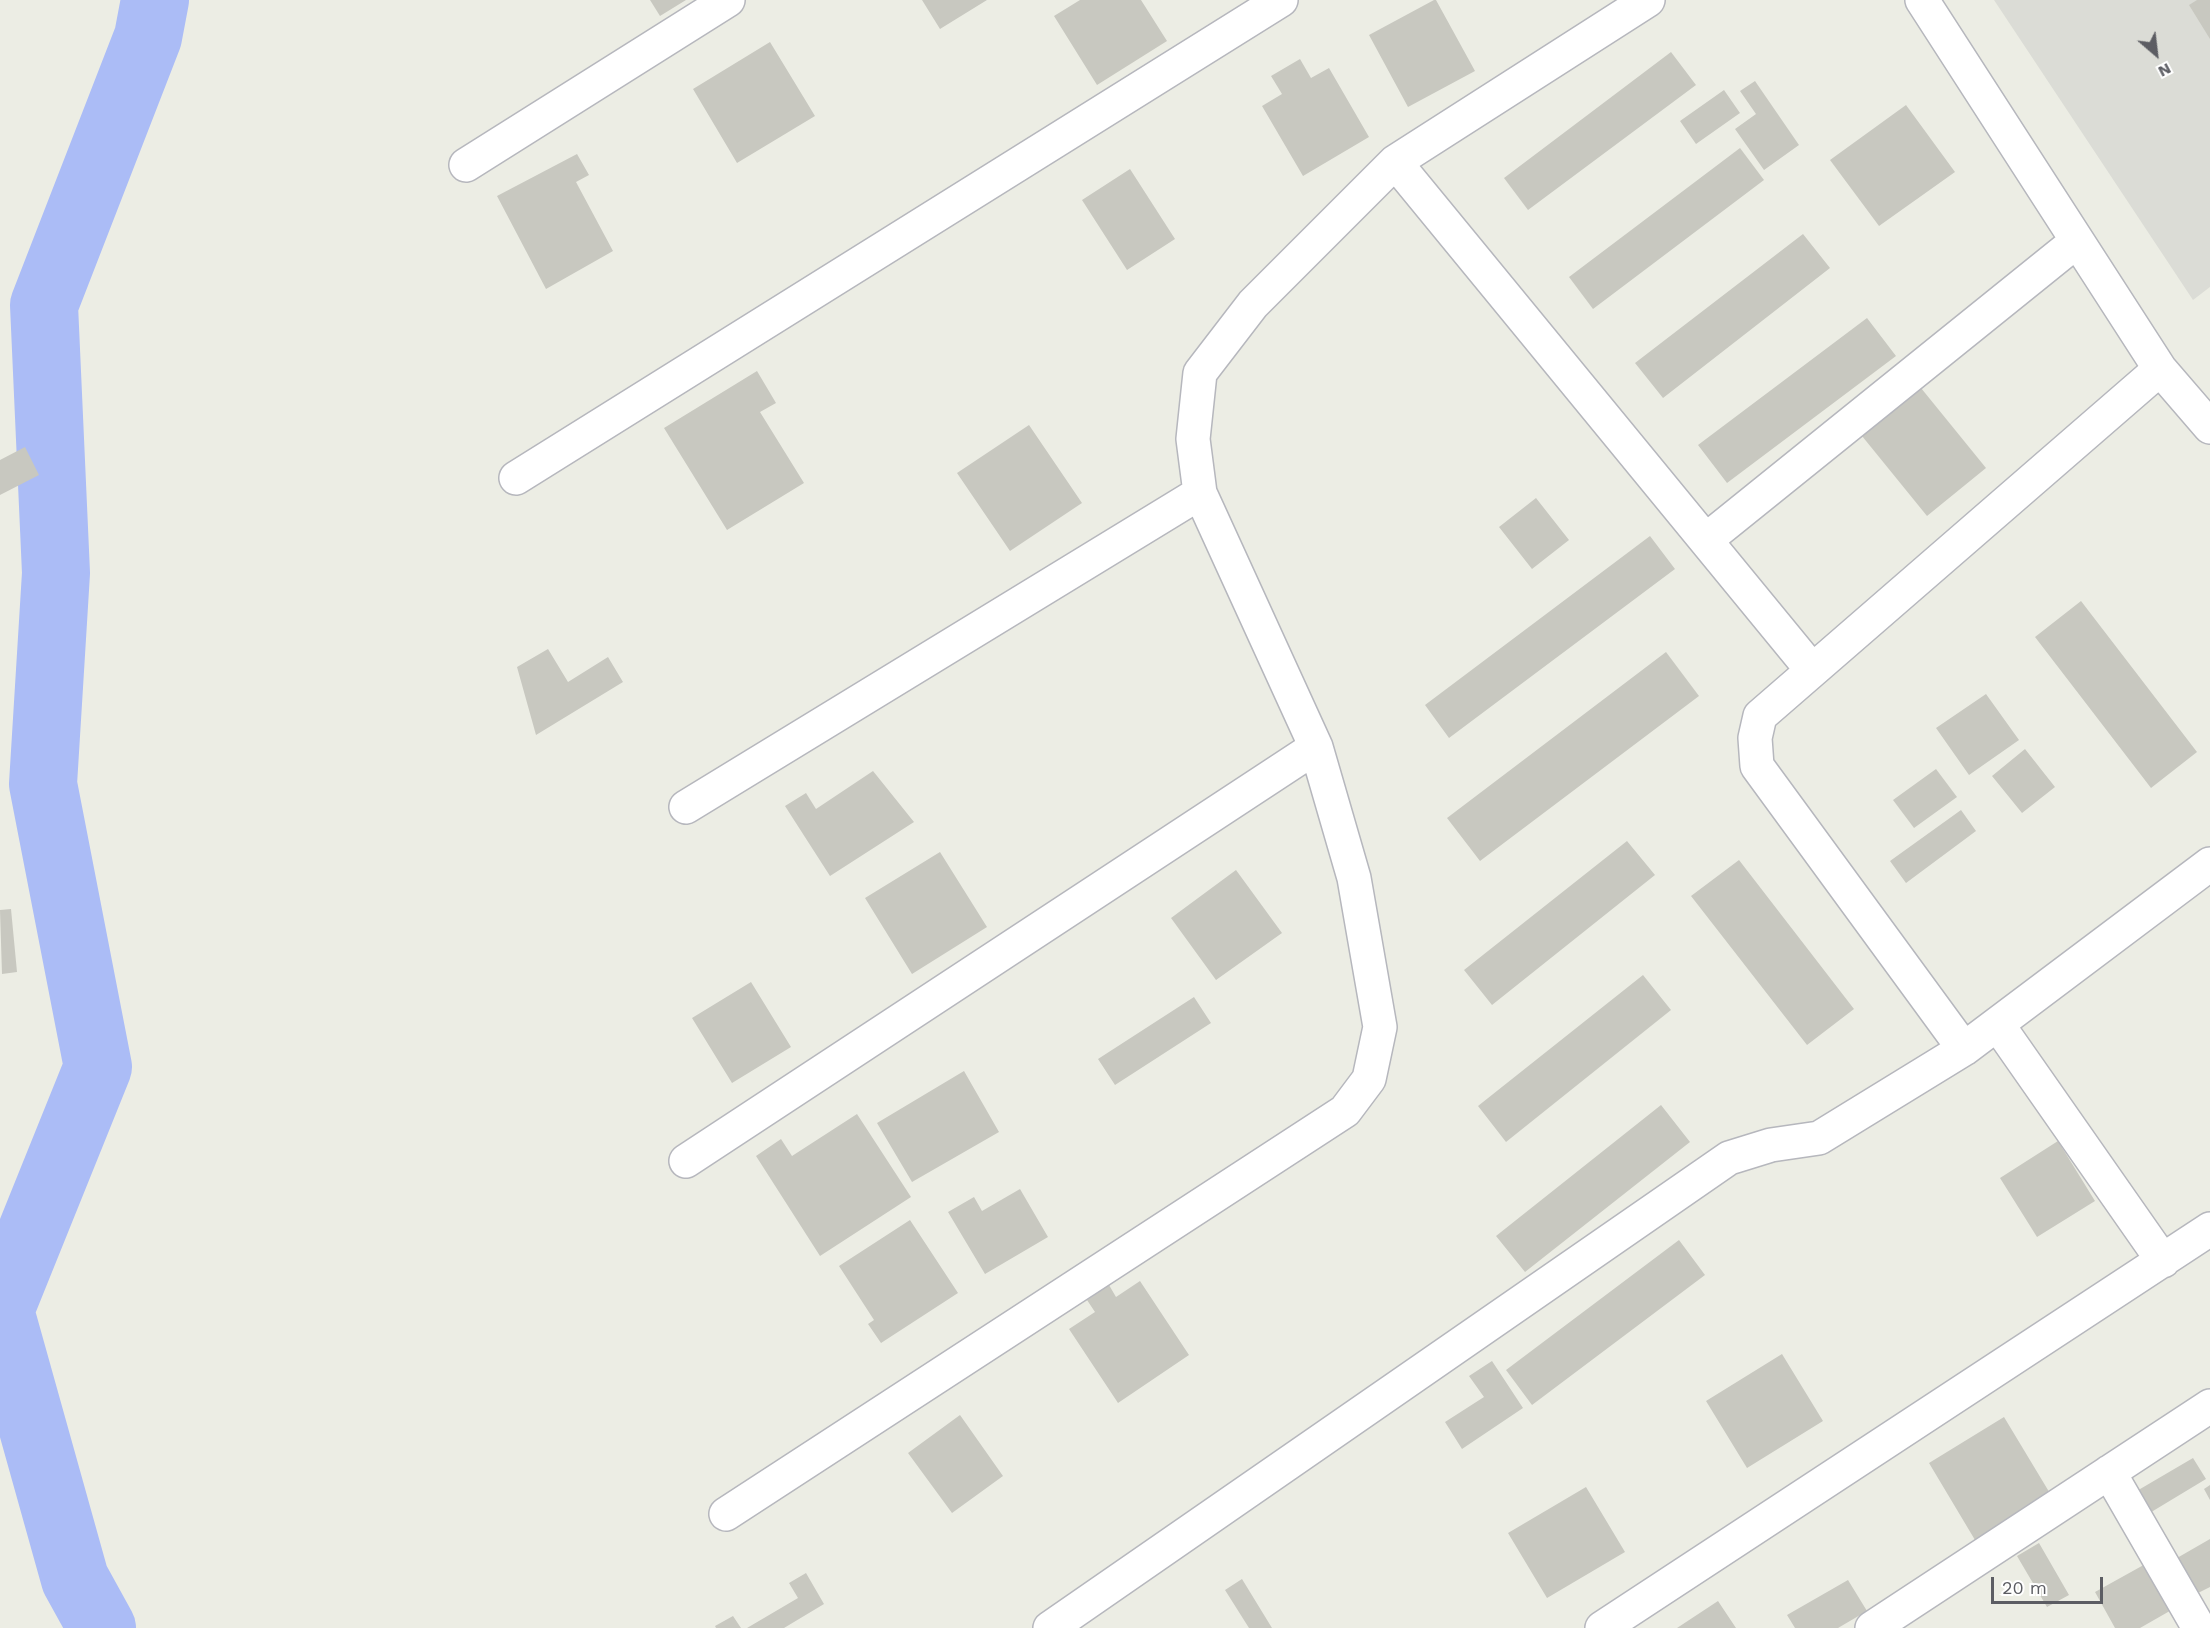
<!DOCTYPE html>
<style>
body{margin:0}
#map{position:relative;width:2210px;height:1628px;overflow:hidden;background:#ecede4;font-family:"Work Sans",sans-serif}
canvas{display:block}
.north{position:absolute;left:2126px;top:24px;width:60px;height:60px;-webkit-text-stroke:4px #fff;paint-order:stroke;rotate:152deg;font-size:16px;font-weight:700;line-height:24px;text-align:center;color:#5c5d63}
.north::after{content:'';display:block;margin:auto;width:21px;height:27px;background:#5c5d63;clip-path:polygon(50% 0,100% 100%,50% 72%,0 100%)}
.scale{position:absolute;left:1991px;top:1577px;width:112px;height:27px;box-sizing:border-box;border:3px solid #5c5d63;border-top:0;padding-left:8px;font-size:18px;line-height:21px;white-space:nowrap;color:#5c5d63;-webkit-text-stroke:4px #fff;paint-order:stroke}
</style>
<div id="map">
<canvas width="2210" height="1628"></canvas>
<div class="north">N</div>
<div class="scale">20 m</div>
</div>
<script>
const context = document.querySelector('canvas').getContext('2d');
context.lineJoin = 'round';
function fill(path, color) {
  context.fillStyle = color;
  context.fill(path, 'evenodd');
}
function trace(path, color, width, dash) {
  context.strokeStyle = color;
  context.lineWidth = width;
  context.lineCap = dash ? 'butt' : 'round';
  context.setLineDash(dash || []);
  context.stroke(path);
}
const industrial = new Path2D(`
 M1994 0H2210V287L2193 300Z`);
const river = new Path2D(`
 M0 1310 98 1067 43 784 56 573 44 305 148 37 155 0
 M0 1311 75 1579 102 1628`);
const building = new Path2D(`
 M650 0H686L660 16Z
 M922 0H987L940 29Z
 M1080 0H1141L1167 41 1097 85 1054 16Z
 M1434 0H1436L1475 71 1408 107 1369 35Z
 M2197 0H2210V39L2189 5Z
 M770 42 815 116 737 163 693 89Z
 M1671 52 1696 85 1528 210 1504 178Z
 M1300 59 1311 78 1329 68 1369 137 1303 176 1262 106 1282 94 1271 76Z
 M1755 81 1799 145 1764 170 1735 129 1756 114 1740 91Z
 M1724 90 1740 113 1696 144 1680 121Z
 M1906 105 1955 172 1879 226 1830 160Z
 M1740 148 1764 180 1593 309 1569 277Z
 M577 154 589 175 576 182 613 251 546 289 497 196Z
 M1130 169 1175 239 1127 270 1082 200Z
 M1803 234 1830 268 1663 398 1635 363Z
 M1867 318 1896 356 1727 483 1698 445Z
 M757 371 776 403 760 412 804 483 727 530 664 428Z
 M1921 388 1986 468 1927 516 1862 436Z
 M1029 425 1082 503 1010 551 957 473Z
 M25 447 39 475 0 495V460Z
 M1536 498 1569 540 1532 569 1499 527Z
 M1650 536 1675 569 1449 738 1425 705Z
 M2081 601 2197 752 2151 788 2035 637Z
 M548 649 568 682 608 657 623 682 536 735 517 667Z
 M1666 652 1699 696 1480 861 1447 818Z
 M1986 694 2019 740 1969 775 1936 728Z
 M2025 749 2055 787 2022 813 1992 776Z
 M1936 769 1957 797 1914 828 1893 800Z
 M873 771 914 822 830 876 785 806 806 793 816 809Z
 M1961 810 1976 831 1906 883 1890 861Z
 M1627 841 1655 875 1492 1005 1464 970Z
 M940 852 987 927 912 974 865 898Z
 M1739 860 1854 1009 1807 1045 1691 896Z
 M1236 870 1282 933 1216 980 1171 918Z
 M11 909 17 972 2 974 0 910Z
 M1643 975 1671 1010 1506 1142 1478 1106Z
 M751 982 791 1047 732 1083 692 1018Z
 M1194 997 1211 1023 1115 1085 1098 1059Z
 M964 1071 999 1132 912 1182 877 1123Z
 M1661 1105 1690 1142 1525 1272 1496 1236Z
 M857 1114 911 1197 820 1256 756 1156 781 1139 792 1156Z
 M2058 1141 2095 1201 2037 1237 2000 1178Z
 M1020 1189 1048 1237 985 1274 948 1212 974 1197 982 1211Z
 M910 1220 958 1293 881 1343 868 1324 874 1320 839 1266Z
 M1679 1240 1705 1275 1532 1405 1506 1370Z
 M1140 1281 1189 1355 1118 1403 1069 1329 1095 1312 1087 1300 1109 1285 1116 1297Z
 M1782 1354 1823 1421 1747 1468 1706 1401Z
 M1492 1361 1523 1408 1462 1449 1445 1422 1484 1397 1469 1376Z
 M960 1415 1003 1476 952 1513 908 1453Z
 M2004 1417 2051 1495 1975 1540 1929 1463Z
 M2193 1458 2206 1479 2148 1514 2135 1492Z
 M2210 1485V1500L2204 1489Z
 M1586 1487 1625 1552 1547 1598 1508 1533Z
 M2210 1539V1587L2196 1594 2177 1558Z
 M2039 1543 2069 1595 2047 1607 2017 1556Z
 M2149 1562 2175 1608 2140 1628H2115L2095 1592Z
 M806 1573 824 1604 784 1628H747L798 1598 789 1583Z
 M1242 1579 1272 1628H1249L1225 1590Z
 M1848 1580 1867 1611 1838 1628H1795L1787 1615Z
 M1718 1601 1736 1628H1677Z
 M733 1616 741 1628H716L715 1626Z`);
const minor = new Path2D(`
 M1922 0 2160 369 2210 427
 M1395 162 1812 670
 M466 165 728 0
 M516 478 1281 0
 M1706 540 2077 241
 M686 807 1200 493
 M1998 1025 2163 1261
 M1964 1049 1757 766 1755 738 1760 716 2160 369
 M686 1161 1316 747
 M2109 1472 2199 1628
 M726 1514 1345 1111 1369 1079 1380 1027 1354 878 1316 747 1200 493 1193 439 1200 373 1253 304 1395 162 1648 0
 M1050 1628 1729 1158 1771 1145 1819 1138 1964 1049 2210 864
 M1602 1628 2210 1229
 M1872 1628 2210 1406`);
fill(industrial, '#dbdcd6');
trace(river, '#abbcf6', 68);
fill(building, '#c8c8c0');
trace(minor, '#b6b7bd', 36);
trace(minor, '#fff', 33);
</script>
